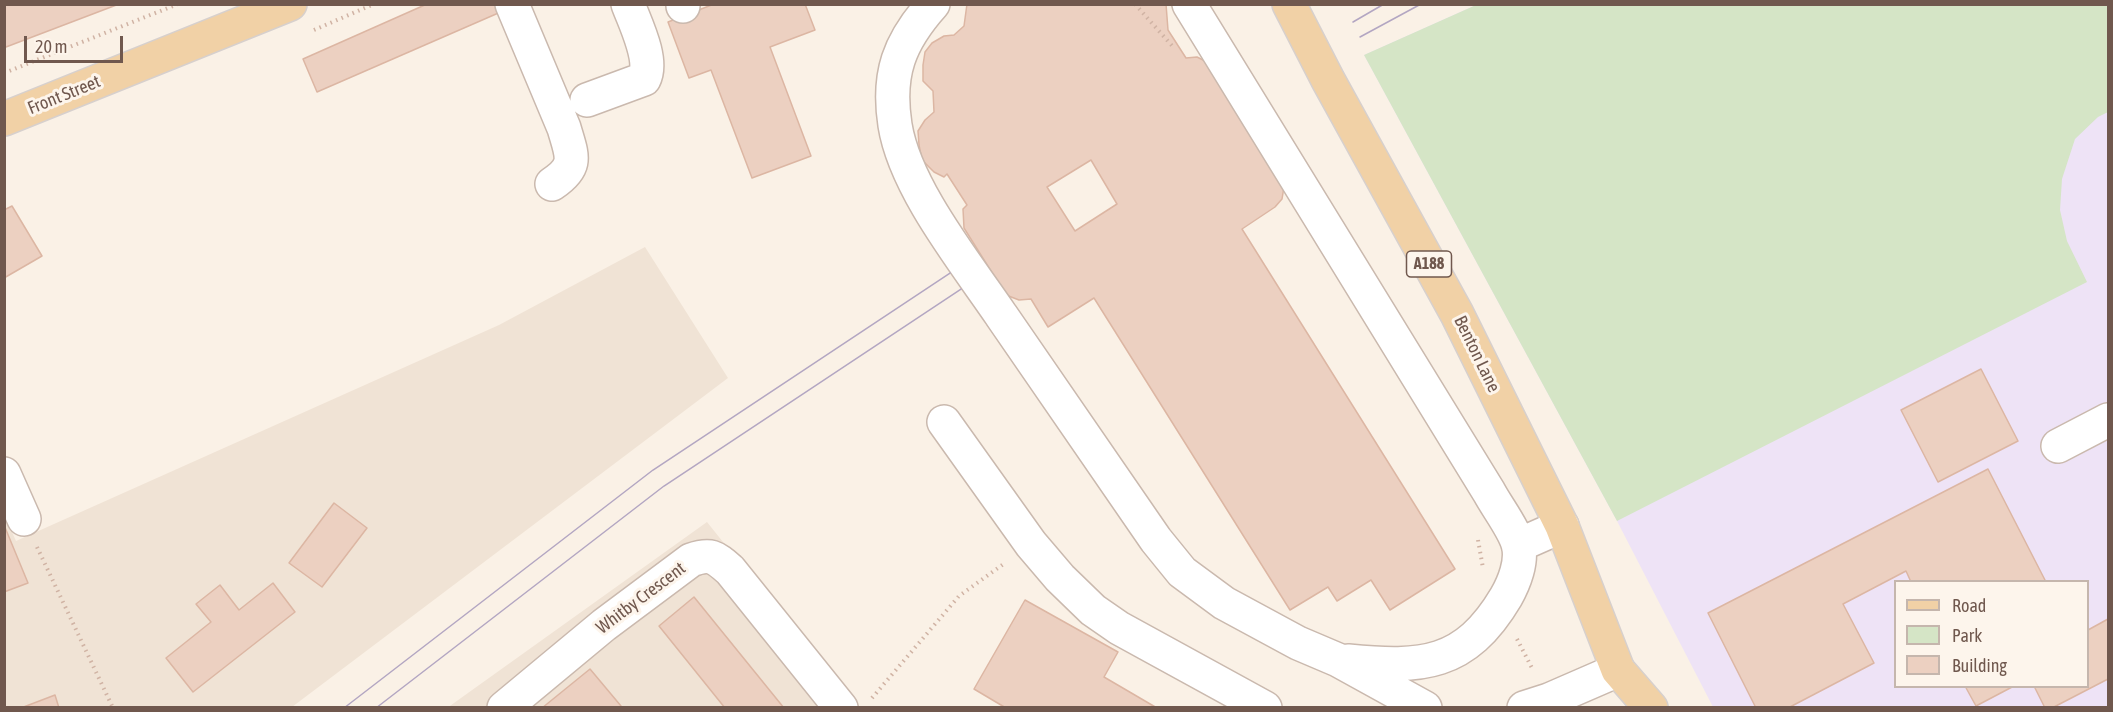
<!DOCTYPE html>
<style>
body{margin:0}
#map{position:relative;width:2113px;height:712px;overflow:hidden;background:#faf1e6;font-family:"Asap Condensed",sans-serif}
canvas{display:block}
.frame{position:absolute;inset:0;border:6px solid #70584e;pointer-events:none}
.legend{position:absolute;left:1894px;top:580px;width:195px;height:108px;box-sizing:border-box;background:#fdf5ec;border:2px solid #c5b6ad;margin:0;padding:8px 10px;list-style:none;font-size:18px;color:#70584e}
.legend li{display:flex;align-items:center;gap:12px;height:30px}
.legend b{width:30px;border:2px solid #c5b6ad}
.scale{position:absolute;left:24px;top:36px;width:99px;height:27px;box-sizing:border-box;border:3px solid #70584e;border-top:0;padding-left:8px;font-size:18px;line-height:21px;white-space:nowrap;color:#70584e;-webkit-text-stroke:4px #fdf5ec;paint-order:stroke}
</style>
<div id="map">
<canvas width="2113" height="712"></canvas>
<div class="frame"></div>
<ul class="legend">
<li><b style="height:8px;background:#f1d1a6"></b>Road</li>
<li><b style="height:16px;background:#d5e5c6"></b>Park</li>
<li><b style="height:16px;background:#ecd0c1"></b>Building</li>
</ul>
<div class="scale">20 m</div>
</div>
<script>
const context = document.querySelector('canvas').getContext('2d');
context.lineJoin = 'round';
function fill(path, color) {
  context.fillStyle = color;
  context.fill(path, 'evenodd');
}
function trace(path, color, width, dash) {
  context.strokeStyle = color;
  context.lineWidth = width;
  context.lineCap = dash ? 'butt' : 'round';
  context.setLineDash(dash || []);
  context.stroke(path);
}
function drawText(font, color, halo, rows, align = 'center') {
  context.font = font + ' "Asap Condensed",sans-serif';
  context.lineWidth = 6;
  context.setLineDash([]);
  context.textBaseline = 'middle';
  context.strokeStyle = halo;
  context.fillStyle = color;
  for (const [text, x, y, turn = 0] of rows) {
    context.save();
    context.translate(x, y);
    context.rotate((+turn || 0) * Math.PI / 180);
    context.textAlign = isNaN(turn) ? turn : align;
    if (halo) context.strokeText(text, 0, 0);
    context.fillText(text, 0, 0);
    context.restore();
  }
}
const residential = new Path2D(`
 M645 247 728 378 292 707H5L4 514 16 541 499 325Z
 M707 522 855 707 447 708Z`);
const education = new Path2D(`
 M1476 5H2108V707H1713L1617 521 1364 55ZM1896 582H2088V686H1896Z`);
const green = new Path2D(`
 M1476 5H2108V112L2098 117 2075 139 2062 179 2060 210 2067 241 2087 282 1617 521 1364 55Z`);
const building = new Path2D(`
 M4 4H119L6 47 4 43Z
 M427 4H500L503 11 317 92 303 59Z
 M714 4H805L815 30 770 47 811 156 752 178 711 70 689 78 668 22Z
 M967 4H1166L1168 30 1186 58 1197 57 1209 63 1284 187 1282 199 1275 207 1242 229 1455 569 1390 610 1371 580 1337 601 1328 587 1290 610 1094 298 1048 327 1031 299 1019 300 1006 295 964 228 963 209 967 205 947 174 944 177 934 172 922 160 919 145 918 131 925 120 934 112 933 91 923 81V65L925 52 932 43 944 36 954 35 964 26ZM1091 160 1117 204 1075 231 1047 187Z
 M12 206 42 256 4 278V210Z
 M1981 369 2018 441 1938 482 1901 410Z
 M1988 469 2046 582H1911L1906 571 1843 604 1874 663 1788 708H1756L1708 613Z
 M334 503 367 528 322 587 289 563Z
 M4 525 28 583 4 592Z
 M273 583 295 612 193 692 166 658 211 622 196 604 220 585 239 610Z
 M694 597 784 708H725L659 626Z
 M1025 600 1118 652 1104 677 1157 708H1006L974 689Z
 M2108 619V679L2052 708H2045L2034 686H2088V630Z
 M590 669 621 706 620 708H542Z
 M1965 686H2014L1976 706Z
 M55 695 59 708H21Z`);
const path = new Path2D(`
 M1135 4 1174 48
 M314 30 374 4
 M4 73 178 4
 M1478 540 1483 568
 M37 547 113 708
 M1517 639 1533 670
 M872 698 959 596 1005 563`);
const minor = new Path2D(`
 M512 4 564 128C572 156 579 166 552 184
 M683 4V6
 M933 4C899 42 887 74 895 125 905 188 965 262 1001 315 1053 390 1105 465 1156 540L1182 572 1224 603 1298 643 1338 660 1425 708
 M1189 4 1489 492C1497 507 1514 529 1518 544 1523 561 1514 583 1506 597 1465 666 1422 668 1348 661
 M587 100 644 79C654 60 635 23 628 4
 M944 422 1031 544 1060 578 1093 610 1119 628 1265 708
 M2058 446 2108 420
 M4 474 24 519
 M1519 545 1562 526
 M504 708 604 625 691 560C711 553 715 557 730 570L841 708
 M1524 708 1549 700 1618 670`);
const major = new Path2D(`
 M1289 4 1328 80 1457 314 1562 526 1618 670 1651 708
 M4 119 290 4`);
const tram = new Path2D(`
 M1353 22 1384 4
 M1360 37 1421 4
 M344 708 653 470 950 273
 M376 708 664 486 961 289`);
const shields = [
 [1429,264,45]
];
const shieldNames = [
 ["A188",1429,264]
];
const streetNames = [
 ["Front Street",64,95,-22],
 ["Benton Lane",1477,354,64],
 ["Whitby Crescent",641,598,-37]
];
fill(residential, '#f0e3d5');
fill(education, '#eee3f6');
fill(green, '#d5e5c6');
fill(building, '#ecd0c1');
trace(building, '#dcb6a3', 1.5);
trace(minor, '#cab9ae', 36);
trace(major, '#d7d0cd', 36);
trace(path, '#d0b3a4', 4, [1.5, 4.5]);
trace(minor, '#fff', 33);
trace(major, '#f1d1a6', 33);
trace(tram, '#b3a6c2', 1.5);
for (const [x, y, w] of shields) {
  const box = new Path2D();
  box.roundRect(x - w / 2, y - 13, w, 26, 4.5);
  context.fillStyle = '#fdf5ec';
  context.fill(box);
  trace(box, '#70584e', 1.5);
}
drawText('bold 16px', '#70584e', null, shieldNames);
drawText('18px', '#70584e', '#fdf5ec', streetNames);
</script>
